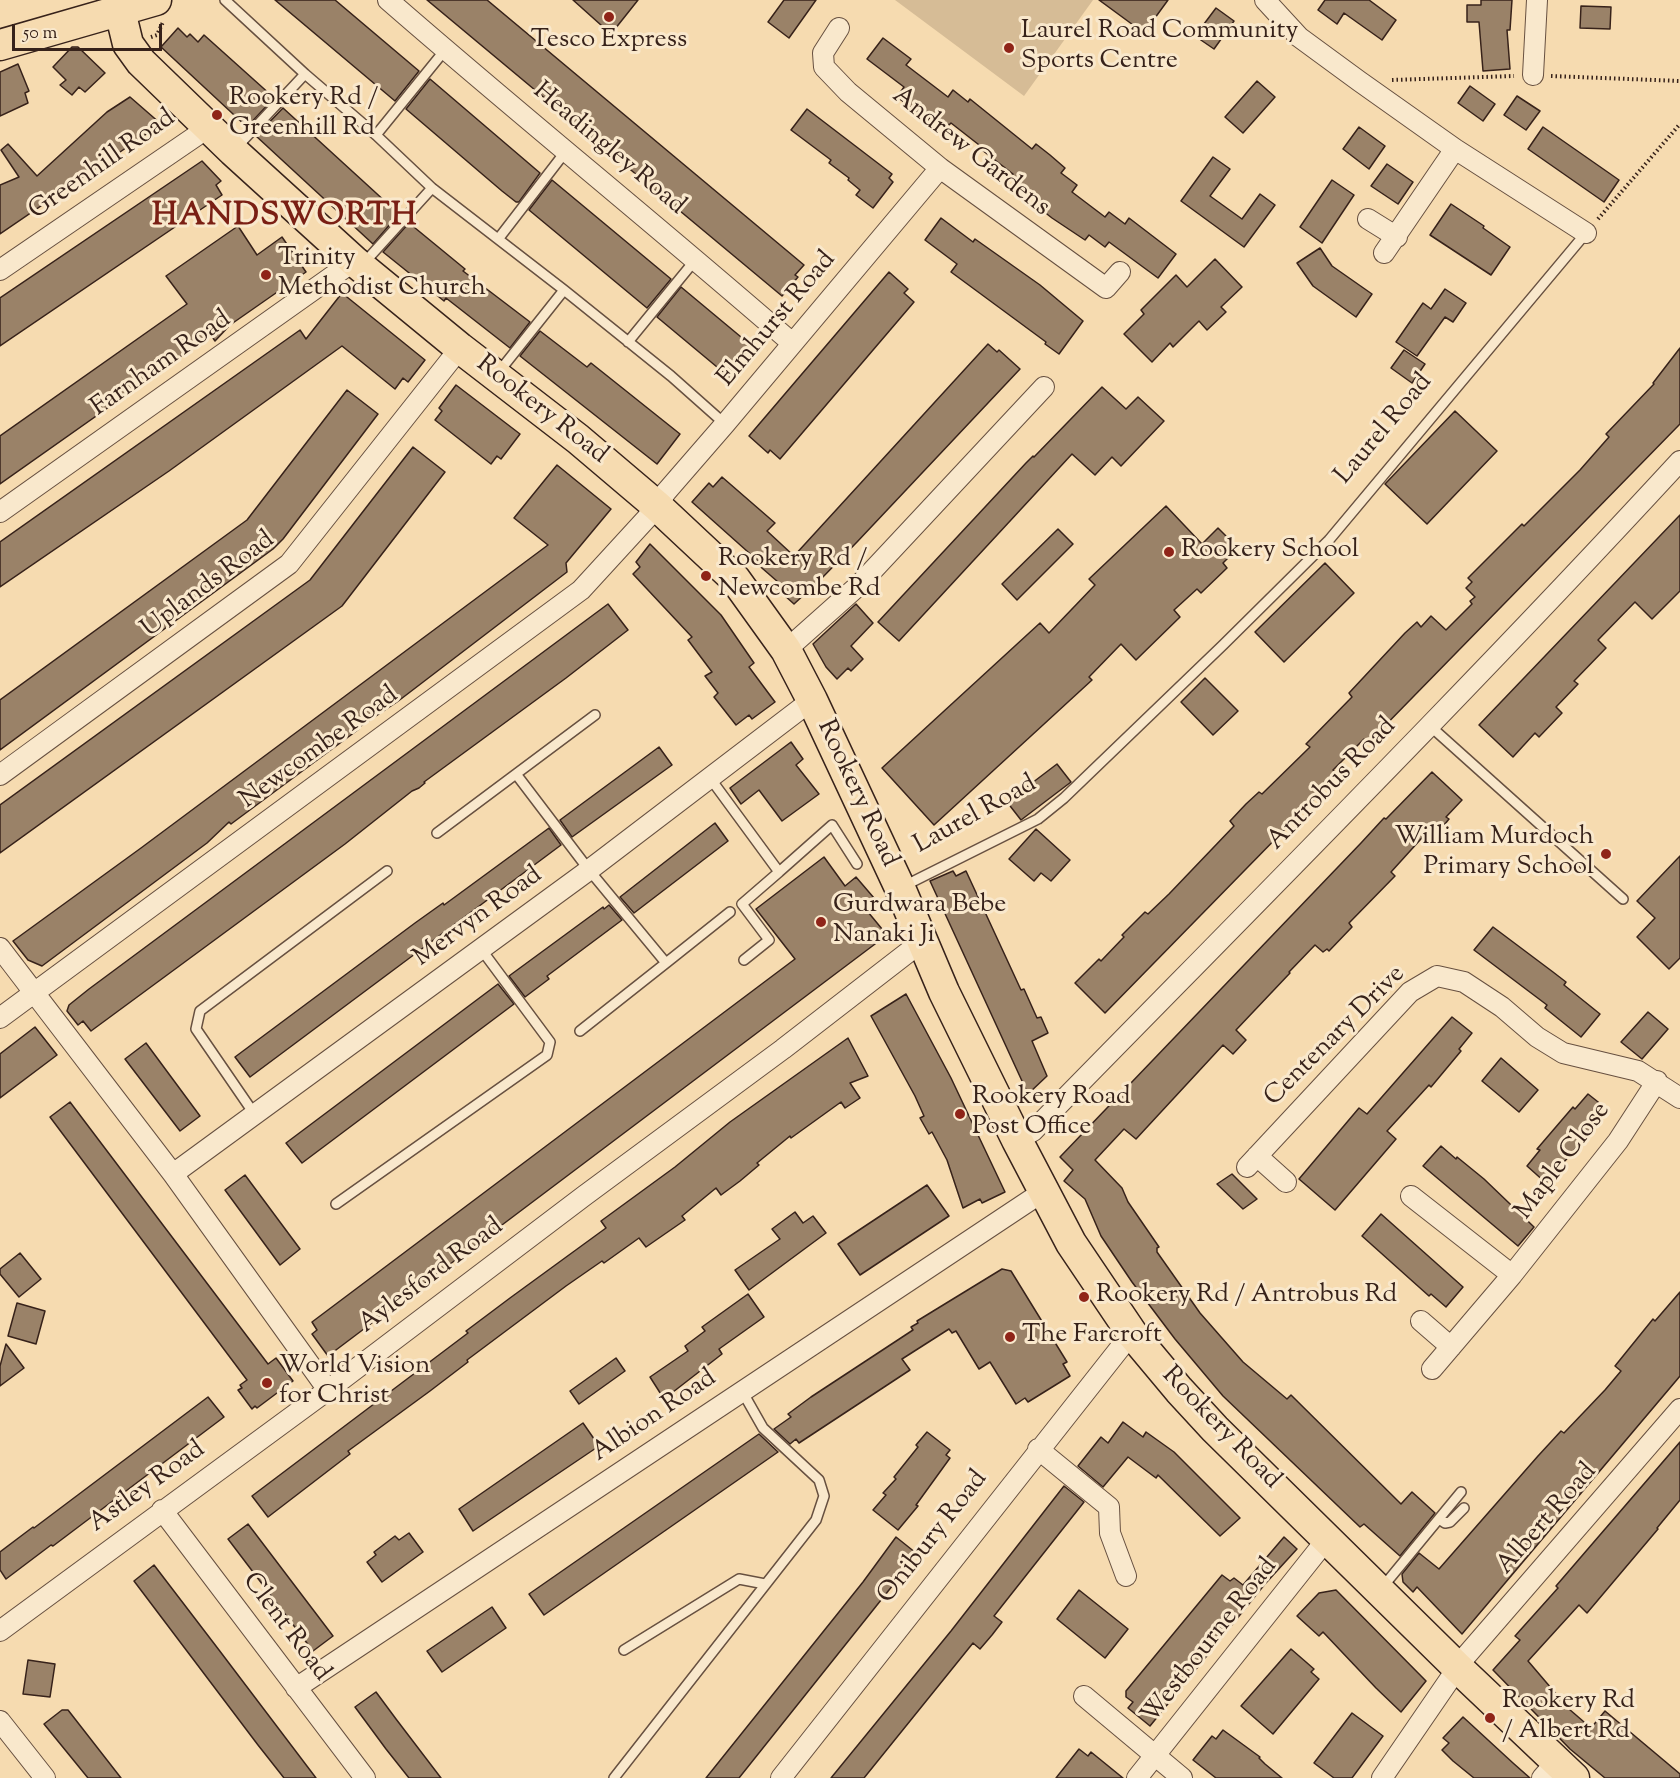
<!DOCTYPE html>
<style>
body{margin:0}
#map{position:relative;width:1680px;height:1778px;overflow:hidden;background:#f6dbb0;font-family:"Sorts Mill Goudy",serif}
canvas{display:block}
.scale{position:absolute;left:12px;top:24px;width:150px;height:27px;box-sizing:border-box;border:3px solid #37221a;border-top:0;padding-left:8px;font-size:18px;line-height:21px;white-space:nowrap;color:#37221a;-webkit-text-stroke:4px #f9e8cc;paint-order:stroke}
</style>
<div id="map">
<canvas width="1680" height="1778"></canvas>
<div class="scale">50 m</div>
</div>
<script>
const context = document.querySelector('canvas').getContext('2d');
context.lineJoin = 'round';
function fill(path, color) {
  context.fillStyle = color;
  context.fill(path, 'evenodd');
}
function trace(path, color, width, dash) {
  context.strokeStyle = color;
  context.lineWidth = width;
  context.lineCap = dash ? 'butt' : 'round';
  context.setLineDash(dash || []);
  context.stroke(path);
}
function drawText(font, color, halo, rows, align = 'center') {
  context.font = font + ' "Sorts Mill Goudy",serif';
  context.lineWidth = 6;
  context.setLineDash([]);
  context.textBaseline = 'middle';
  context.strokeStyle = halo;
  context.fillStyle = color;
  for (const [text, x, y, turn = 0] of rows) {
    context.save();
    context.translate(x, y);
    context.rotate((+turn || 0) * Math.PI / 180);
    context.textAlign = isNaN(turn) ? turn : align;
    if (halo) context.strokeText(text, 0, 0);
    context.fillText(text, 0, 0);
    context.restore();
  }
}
const green = new Path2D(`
 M895 0H1093L1024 96Z`);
const building = new Path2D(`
 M275 0H335L419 71 395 101Z
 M427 0H487L804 265 795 275 798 277 782 296Z
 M573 0H638L611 34Z
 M784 0H816L789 38 768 22Z
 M1099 0H1168L1144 33Z
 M1325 0H1369L1396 20 1382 40 1344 13 1337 24 1318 10Z
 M1481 0H1512L1510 30H1507L1510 69 1483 71 1479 22H1467V5H1481Z
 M1581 6 1611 7 1610 29 1580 28Z
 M1216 8 1234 21 1214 49 1195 36Z
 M178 28 187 37 190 34 198 42 204 35 272 96 273 99 247 127 161 47Z
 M883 38 911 59 906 65 948 97 953 90 968 102 970 99 1032 149 1036 144 1050 155 1065 168 1061 173 1077 185 1072 192 1105 217 1109 212 1125 224 1129 218 1176 254 1158 278 1109 242 1105 247 1089 235 1085 240 1052 218 1038 207 1042 202 1011 177 1013 174 982 150 983 148 951 123 949 125 933 113 928 120 897 97 904 87 867 59Z
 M72 47H78L105 73 85 92 79 87 72 95 60 85 66 80 53 67Z
 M18 64 29 91 25 93 28 103 0 116V72Z
 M430 79 540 173 519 202H516L502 191 406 109Z
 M1257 81 1275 97 1243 133 1225 117Z
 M1470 86 1495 104 1483 121 1458 103Z
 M1517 96 1540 111 1526 130 1504 115Z
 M130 97 161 124 0 234V185L19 177 1 150 8 144 37 176 107 112Z
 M283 108 399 214 373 244 256 136Z
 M807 109 892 174 889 178 893 182 873 208 856 195 860 190 848 180 849 178 829 163 831 160 791 130Z
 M1359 127 1385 146 1369 169 1343 149Z
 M1543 127 1619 180 1604 202 1528 149Z
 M1213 157 1230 169 1210 196 1242 219 1260 194 1275 205 1244 247 1181 201Z
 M202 161 221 181 216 185 222 195 0 346V298Z
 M1387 164 1413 182 1398 204 1371 186Z
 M552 180 671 279 647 308 529 210Z
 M1332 180 1354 195 1322 243 1300 227Z
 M1451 204 1484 226 1483 228 1510 247 1491 275 1430 235Z
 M941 218 973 242 975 239 1040 285 1083 321 1059 354 1045 344 1046 342 951 272 957 264 925 240Z
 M409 223 465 269 463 271 530 322 510 348 446 298 444 301 383 252Z
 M238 226 257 255 282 237 306 272 230 325 215 341 211 335 0 484V436L187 304 166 276Z
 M1320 248 1332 266 1372 294 1356 317 1313 286 1297 263Z
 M1215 259 1242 287 1221 307 1226 312 1207 330 1199 321 1173 347 1170 343 1152 362 1124 334 1144 314 1141 310 1176 275 1187 287Z
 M889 272 908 289 904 293 914 302 780 459 770 450 768 453 749 436Z
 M681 287 753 347 729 377 657 317Z
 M1445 289 1466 303 1453 322 1445 317 1417 356 1396 342 1423 303 1431 309Z
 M342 293 425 360 408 382 403 378 395 389 342 346 169 471 0 587V542L300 330 306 339Z
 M540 331 587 367 591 363 680 434 657 464 520 356Z
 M988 344 997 352 999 350 1020 369 857 542 820 580 794 604 774 586 778 582 755 562 757 560 692 502 709 483 713 487 722 477 775 523 767 531 794 556Z
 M1680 348V424L1368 743 1364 739 1333 770 1338 775 1105 1013 1075 983 1099 959 1101 961 1124 937 1122 935 1145 912 1148 914 1169 894 1234 826 1230 821 1246 804 1259 792 1262 794 1310 747 1306 744 1352 697 1349 693 1405 633 1417 622 1421 627 1431 616 1446 630 1472 604 1470 601 1475 597 1466 588 1472 582 1468 578 1522 524 1524 526 1580 470 1609 437 1606 434 1654 384 1653 383Z
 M1404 350 1425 364 1412 383 1391 368Z
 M456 385 520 434 501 459 497 456 491 464 435 420 442 411 439 408Z
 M1102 387 1126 409 1138 397 1164 421 1121 466 1112 457 1095 475 1072 454 899 641 878 622 1026 463 1033 456 1034 457Z
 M347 390 378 414 283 539 273 549 0 750V700L247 520Z
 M1455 411 1497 451 1427 524 1385 484Z
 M413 447 445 472 342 606 0 853V805L310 580Z
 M557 465 611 509 566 563 567 572 397 702 358 728 359 729 231 824 229 822 207 843 42 966 28 960 13 941 141 848 548 545 514 518Z
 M1166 506 1202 544 1218 528 1238 548 1223 563 1227 568 1201 593 1197 589 1174 610 1180 617 1136 660 1121 644 1089 677 1092 680 934 825 882 768 1040 623 1049 633 1095 585 1089 579Z
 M1680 515V591L1652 619 1635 602 1598 640 1606 648 1574 681 1578 684 1556 707 1562 713 1539 737 1535 733 1513 757 1479 725Z
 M1058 529 1073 544 1017 600 1002 584Z
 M650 544 721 615 754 663 749 667 775 702 752 719 749 715 736 725 714 697 718 693 705 676 712 672 688 640 692 637 633 574 640 567 636 562Z
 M1325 563 1354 593 1284 662 1255 632Z
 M608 604 628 630 566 678 424 782 425 783 419 788 412 791 345 844 91 1031 83 1021 78 1025 67 1011 69 1005 89 989Z
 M856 604 873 623 851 646 863 659 851 671 848 668 837 679 826 667 813 644Z
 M1205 678 1238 711 1213 735 1181 702Z
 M791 742 803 759 796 765 819 794 782 821 759 790 741 804 730 788Z
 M659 747 672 765 572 837 560 820Z
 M1057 764 1071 782 1021 820 1007 802Z
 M1432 772 1462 800 1446 817 1449 819 1436 835 1430 829 1391 872 1395 876 1349 923 1352 927 1329 951 1327 949 1323 952 1315 945 1289 972 1290 973 1236 1030 1246 1040 1233 1054 1223 1045 1136 1139 1124 1129 1095 1160 1122 1188 1128 1202 1159 1247 1157 1248V1252L1200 1313 1243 1362 1287 1399 1291 1395 1401 1504 1412 1492 1435 1513 1400 1556 1364 1524 1360 1527 1223 1396 1175 1339 1132 1282 1101 1236 1085 1199 1064 1181 1073 1170 1060 1157 1361 843 1384 818 1386 819Z
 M715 823 728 841 634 913 620 897Z
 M549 828 561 845 250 1077 235 1057 415 923 443 903 444 905Z
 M1036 829 1070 860 1051 881 1041 873 1034 881 1009 859Z
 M1680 856V958L1669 969 1637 937 1655 918 1637 901Z
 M824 857 845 886 856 877 874 898 863 906 887 935 328 1356 312 1334 317 1330 312 1322 795 959 756 909Z
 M953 871 956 876 966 871 1021 990 1024 989 1037 1018 1041 1017 1048 1033 1032 1041 1047 1076 1028 1094 930 881Z
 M609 905 622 920 547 976 549 979 525 997 509 976 603 907 604 909Z
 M1493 927 1553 972 1566 982 1564 985 1600 1014 1581 1037 1545 1008 1547 1005 1474 950Z
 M498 984 514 1004 302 1163 286 1143Z
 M906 994 951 1078 1005 1192 982 1203 980 1199 963 1208 947 1160 932 1132 929 1134 920 1118 924 1116 915 1096 871 1016Z
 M1648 1012 1668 1029 1642 1059 1621 1042Z
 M1452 1017 1472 1033 1459 1049 1461 1051 1431 1087 1429 1085 1387 1131 1396 1139 1335 1210 1299 1179 1359 1108 1367 1114Z
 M35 1027 57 1055 0 1098V1054Z
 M848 1038 868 1076 850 1083 860 1098 845 1108 841 1102 791 1138 790 1136 757 1163 759 1165 740 1181 721 1195 716 1188 682 1216 685 1220 646 1247 639 1238 604 1263 602 1261 566 1286 467 1360 468 1362 430 1391 348 1451 350 1454 268 1517 252 1496 468 1333 466 1331 510 1298 606 1228 601 1221 675 1167 730 1122Z
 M146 1043 200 1116 180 1131 125 1059Z
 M1501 1058 1538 1090 1519 1112 1482 1081Z
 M1588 1094 1607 1109 1593 1125 1595 1126 1546 1183 1527 1166 1540 1150 1537 1149 1573 1107 1575 1109Z
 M70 1102 268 1364 276 1358 293 1381 257 1408 255 1406 252 1409 238 1390 242 1388 240 1385 247 1380 50 1117Z
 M1441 1146 1456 1159 1457 1157 1484 1179 1534 1227 1518 1246 1423 1166Z
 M1232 1174 1257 1199 1243 1209 1217 1184Z
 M245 1175 300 1249 280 1265 225 1190Z
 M927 1185 949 1216 860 1275 838 1244Z
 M795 1212 803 1223 813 1216 826 1233 749 1290 735 1270 780 1239 772 1229Z
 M1381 1214 1463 1287 1446 1307 1431 1294 1429 1296 1362 1236Z
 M20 1253 41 1279 19 1297 0 1274V1269Z
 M1002 1269 1011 1271 1067 1362 1063 1364 1070 1376 1028 1402 1025 1398 1016 1404 990 1362 979 1369 956 1331 952 1333 949 1329 902 1359 910 1370 799 1443 796 1439 790 1444 774 1429 791 1417 788 1414 811 1397 913 1330 911 1327 918 1323 917 1321Z
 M1680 1292V1376L1462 1634 1417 1587 1413 1592 1403 1582 1402 1574 1419 1553 1439 1569 1538 1456 1561 1431 1564 1433 1605 1390 1621 1371 1615 1366 1653 1319 1655 1321Z
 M748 1294 764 1317 719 1349 722 1354 664 1399 650 1377 688 1351 685 1346 705 1331 702 1327Z
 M17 1303 45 1311 36 1344 8 1336Z
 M6 1344 24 1368 0 1386V1366Z
 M616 1358 625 1371 579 1404 570 1391Z
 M208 1397 224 1417 53 1546 51 1545 6 1579 0 1570V1552L33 1527 34 1528Z
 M1123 1422 1143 1437 1146 1432 1174 1452 1240 1518 1220 1536 1158 1475 1156 1478 1128 1457 1103 1487 1078 1466 1101 1437 1108 1443Z
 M583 1423 599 1446 473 1531 459 1509Z
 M927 1432 950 1450 946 1455 950 1458 916 1505 918 1506 898 1530 873 1510 886 1495 883 1493 896 1479 894 1477 918 1447 916 1445Z
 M759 1434 778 1452 544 1615 529 1594Z
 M1680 1442V1500L1657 1528 1658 1529 1587 1613 1579 1605 1528 1661 1569 1709 1591 1728 1605 1711 1680 1774V1778H1605L1570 1749 1493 1670 1520 1640 1515 1636 1558 1588 1556 1586Z
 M1064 1486 1084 1502 994 1616 1002 1622 992 1635 980 1649 973 1643 864 1778H831L951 1631Z
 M248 1524 333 1636 313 1651 228 1539Z
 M409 1533 423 1552 382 1582 367 1562 376 1555 374 1552 395 1536 399 1540Z
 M896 1537 916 1553 892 1584 893 1585 739 1778H706L863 1582Z
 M1284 1537 1297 1549 1265 1584 1150 1726 1128 1708 1133 1702 1126 1697V1691L1222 1575 1230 1581 1234 1578 1243 1585Z
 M154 1565 219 1650 316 1778H284L258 1745 134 1581Z
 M1079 1590 1128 1629 1105 1658 1057 1619Z
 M1336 1590 1426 1681 1401 1712 1376 1688 1323 1632 1319 1636 1297 1616 1319 1593Z
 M492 1607 506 1628 442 1672 427 1651Z
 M1291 1649 1314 1669 1311 1672 1319 1679 1273 1734 1241 1706Z
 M28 1660 55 1664 50 1697 23 1694Z
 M376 1692 396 1719 441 1778H409L386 1749 355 1707Z
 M62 1710H68L121 1778H88L44 1724Z
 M1352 1713 1383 1736 1352 1778H1334L1314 1763Z
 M1463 1717 1513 1763 1530 1778H1474L1453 1761 1442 1750 1449 1743 1443 1738Z
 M1223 1730 1260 1757 1259 1758 1265 1764 1282 1778H1216L1193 1760 1212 1736 1216 1739Z
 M1079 1749 1088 1756 1091 1752 1123 1778H1056Z`);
const path = new Path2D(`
 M151 37 157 35 163 22
 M1551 76 1680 81
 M1392 80 1514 76
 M1598 219 1680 124`);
const service = new Path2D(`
 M225 0 305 74 376 135 432 188 564 290 671 376 725 424
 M376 135 445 50
 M235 149 305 74
 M499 238 566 151
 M364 263 432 188
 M628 342 696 259
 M498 373 564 290
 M1429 725 1623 899
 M516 774 589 870 666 963 580 1031
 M710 778 779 872 832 825 857 864
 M437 833 595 715
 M904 886 1038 819 1064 798 1223 645 1329 540 1586 233
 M744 960 769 940 742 904 779 872
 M666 963 730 912
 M255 1115 196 1029 200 1011 387 871
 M336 1204 547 1055 550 1042 481 949
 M1439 1519 1445 1523 1450 1522 1464 1508
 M1381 1589 1461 1492
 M624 1650 739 1579 765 1584
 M614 1778 816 1520 824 1496 819 1480 763 1428 742 1391`);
const minor = new Path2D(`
 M388 0C521 116 659 227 792 343
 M1265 0 1299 37 1359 81 1455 149 1586 233
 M839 28 823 53 824 67 848 92 940 168 1106 288 1120 272
 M1533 75 1537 0
 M1368 219 1397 237
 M1384 253 1455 149
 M0 270 196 136 207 127
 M0 512 354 261
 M786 650 859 585 1044 387
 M0 775 289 564 460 348
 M0 948 173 1174 328 1390
 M0 1018 581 590 647 518 666 492 725 424 940 168
 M1017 1140 1033 1131C1250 909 1470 689 1680 461
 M1257 1156 1286 1182
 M1247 1167 1410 992 1437 976 1464 982 1502 1007 1537 1037 1563 1053 1638 1071 1680 1098
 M173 1174 589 870 812 700
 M1411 1196 1512 1275
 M1421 1321 1451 1347
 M1432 1369 1512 1275 1618 1141 1657 1081
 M1038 1449 1109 1507 1110 1533 1126 1576
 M162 1510 365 1778
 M0 1631 328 1390 584 1196 783 1049 911 950 924 944
 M296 1688 1044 1191
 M1084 1696 1182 1778
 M0 1721 45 1778
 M781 1778 1124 1343 1133 1335
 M1137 1778 1327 1539
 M1382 1778 1465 1657 1680 1409
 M1542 1778 1556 1762`);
const primary = new Path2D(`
 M120 11 128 44 141 62 233 151 354 261 460 348 578 439 657 506 735 579 786 650 812 700 900 888 944 992 1017 1140 1071 1243 1133 1335 1179 1390 1215 1429 1457 1667 1574 1778
 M0 45 156 0`);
const markers = [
 [609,17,6,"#8f2418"],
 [1009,48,6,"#8f2418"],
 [217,115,6,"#8f2418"],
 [266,275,6,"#8f2418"],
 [1169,552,6,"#8f2418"],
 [706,576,6,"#8f2418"],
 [1606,854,6,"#8f2418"],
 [821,922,6,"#8f2418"],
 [960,1114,6,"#8f2418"],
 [1084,1297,6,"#8f2418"],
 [1010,1337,6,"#8f2418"],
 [267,1383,6,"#8f2418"],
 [1490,1718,6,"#8f2418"]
];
const poiNames = [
 ["Laurel Road Community",1021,33],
 ["Sports Centre",1021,63],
 ["Tesco Express",609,42,"center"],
 ["Rookery Rd /",229,100],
 ["Greenhill Rd",229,130],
 ["Trinity",278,260],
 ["Methodist Church",278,290],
 ["Rookery School",1181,552],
 ["Rookery Rd /",718,561],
 ["Newcombe Rd",718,591],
 ["William Murdoch",1594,839,"right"],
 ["Primary School",1594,869,"right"],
 ["Gurdwara Bebe",833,907],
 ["Nanaki Ji",833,937],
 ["Rookery Road",972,1099],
 ["Post Office",972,1129],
 ["Rookery Rd / Antrobus Rd",1096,1297],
 ["The Farcroft",1022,1337],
 ["World Vision",279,1368],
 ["for Christ",279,1398],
 ["Rookery Rd",1502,1703],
 ["/ Albert Rd",1502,1733]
];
const streetNames = [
 ["Headingley Road",608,150,40],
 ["Andrew Gardens",970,153,38],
 ["Greenhill Road",103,166,-35],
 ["Elmhurst Road",778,320,-50],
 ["Farnham Road",162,365,-35],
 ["Rookery Road",541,411,38],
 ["Laurel Road",1385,430,-50],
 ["Uplands Road",209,586,-37],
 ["Newcombe Road",320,749,-36],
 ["Antrobus Road",1333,785,-46],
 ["Rookery Road",856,794,65],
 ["Laurel Road",976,816,-29],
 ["Mervyn Road",479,918,-36],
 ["Centenary Drive",1336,1037,-45],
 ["Maple Close",1564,1162,-53],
 ["Aylesford Road",432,1277,-37],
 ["Albion Road",655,1417,-34],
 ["Rookery Road",1220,1429,46],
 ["Astley Road",148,1488,-36],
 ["Albert Road",1548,1520,-49],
 ["Onibury Road",934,1538,-52],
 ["Clent Road",285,1628,53],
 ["Westbourne Road",1211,1642,-52]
];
const districtNames = [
 ["HANDSWORTH",285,219]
];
fill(green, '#d6bc96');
fill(building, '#9a8268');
trace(building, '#37221a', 1.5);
trace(service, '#675040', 12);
trace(minor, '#675040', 22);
trace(primary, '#37221a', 33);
trace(path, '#37221a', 4, [1.5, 3]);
trace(service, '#f9e8cc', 9);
trace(minor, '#f9e8cc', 20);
trace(primary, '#f6dbb0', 30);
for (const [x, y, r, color] of markers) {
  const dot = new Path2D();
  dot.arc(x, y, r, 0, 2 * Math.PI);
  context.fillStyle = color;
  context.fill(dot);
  trace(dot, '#f9e8cc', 2);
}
drawText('26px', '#37221a', '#f9e8cc', poiNames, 'left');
drawText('26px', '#37221a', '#f9e8cc', streetNames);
context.letterSpacing = '1.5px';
drawText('bold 32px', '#7a1f14', '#f9e8cc', districtNames);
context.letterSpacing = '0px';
</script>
